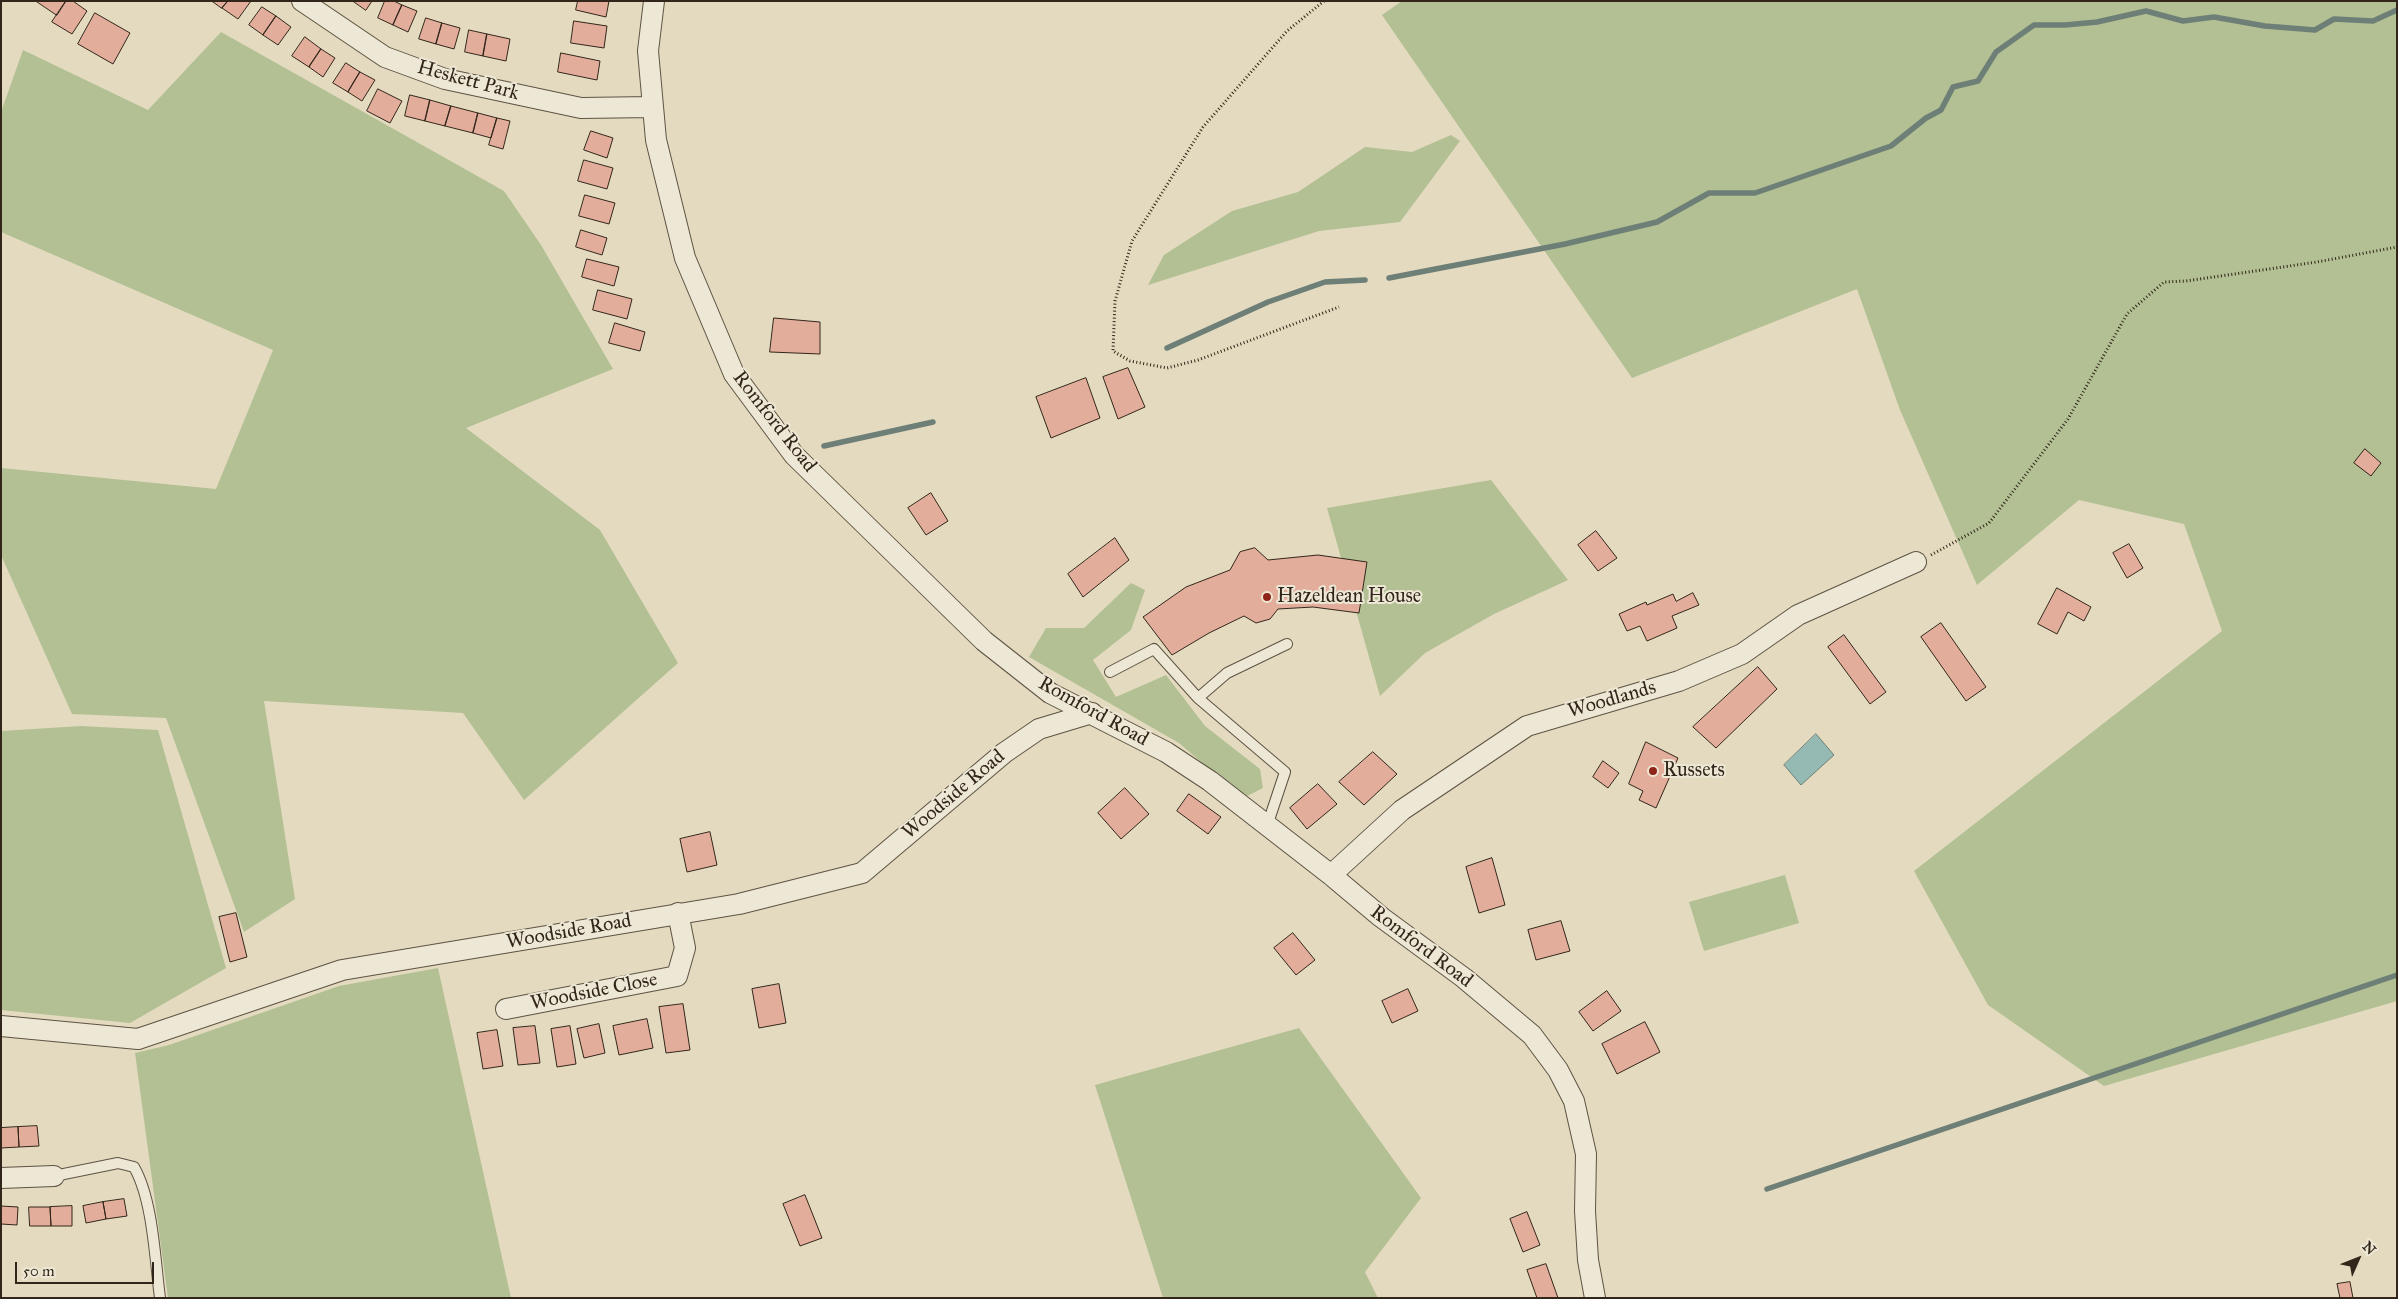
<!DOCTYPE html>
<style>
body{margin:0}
#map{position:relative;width:2398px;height:1299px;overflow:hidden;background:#e4dabf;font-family:"IM FELL Great Primer",serif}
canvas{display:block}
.frame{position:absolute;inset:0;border:2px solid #32261a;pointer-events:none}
.north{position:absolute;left:2333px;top:1234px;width:50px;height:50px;-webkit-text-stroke:4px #ede7d5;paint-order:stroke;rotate:46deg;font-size:14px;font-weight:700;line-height:20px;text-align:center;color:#32261a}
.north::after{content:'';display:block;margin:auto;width:18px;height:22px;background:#32261a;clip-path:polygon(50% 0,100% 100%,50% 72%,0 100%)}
.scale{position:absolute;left:15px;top:1262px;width:139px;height:22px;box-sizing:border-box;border:2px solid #32261a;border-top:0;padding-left:6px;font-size:15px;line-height:18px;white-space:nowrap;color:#32261a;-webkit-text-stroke:4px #ede7d5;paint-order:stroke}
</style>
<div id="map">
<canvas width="2398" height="1299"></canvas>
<div class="frame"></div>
<div class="north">N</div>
<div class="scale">50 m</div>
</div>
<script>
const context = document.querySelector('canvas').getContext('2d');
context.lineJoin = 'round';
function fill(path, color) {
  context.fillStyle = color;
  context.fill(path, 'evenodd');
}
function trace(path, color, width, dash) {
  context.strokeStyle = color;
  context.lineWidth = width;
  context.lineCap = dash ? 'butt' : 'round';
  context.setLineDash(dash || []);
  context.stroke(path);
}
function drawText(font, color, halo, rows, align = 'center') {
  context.font = font + ' "IM FELL Great Primer",serif';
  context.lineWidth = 4;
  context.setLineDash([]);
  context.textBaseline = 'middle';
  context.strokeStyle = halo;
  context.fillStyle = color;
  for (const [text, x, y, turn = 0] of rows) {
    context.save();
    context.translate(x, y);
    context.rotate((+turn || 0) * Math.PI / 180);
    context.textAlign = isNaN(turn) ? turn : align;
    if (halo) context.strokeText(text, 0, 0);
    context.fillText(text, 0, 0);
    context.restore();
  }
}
const green = new Path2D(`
 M1402 1H2397V1001L2104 1086 1988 1005 1914 871 2222 631 2184 524 2079 500 1977 585 1900 410 1857 289 1632 378 1382 15Z
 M221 32 504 191 541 245 613 369 466 428 600 530 678 663 524 800 463 713 264 701 295 899 244 932 166 718 72 714 1 555V468L216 489 273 350 1 232V112L23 50 148 110Z
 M1451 135 1460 141 1400 222 1319 231 1148 285 1164 255 1232 211 1298 192 1365 147 1412 152Z
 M1491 480 1568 580 1494 614 1425 653 1380 696 1327 508Z
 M1131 583 1145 590 1131 630 1093 660 1116 697 1166 675 1205 726 1260 769 1263 788 1243 798 1179 743 1029 657 1046 628H1084Z
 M81 726 158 730 226 968 130 1023 1 1010V731Z
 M1785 875 1799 923 1704 951 1689 902Z
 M438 968 511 1298H168L135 1053 169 1045 339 986Z
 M1299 1028 1421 1198 1365 1272 1378 1298H1163L1095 1085Z`);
const water = new Path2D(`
 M1816 734 1834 755 1801 785 1784 765Z`);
const stream = new Path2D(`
 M1389 278 1565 244 1657 222 1709 193H1755L1891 146 1926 118 1941 110 1953 87 1978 81 1996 52 2034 25H2065L2097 22 2146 11 2183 21 2214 17 2265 26 2315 30 2334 19 2373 21 2397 10
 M1167 348 1268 302 1325 282 1365 280
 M824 446 933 422
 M1767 1189 2397 975`);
const building = new Path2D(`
 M36 1H66L57 15Z
 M66 1H73L87 11 72 34 52 22Z
 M212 1H228L222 8Z
 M228 1H251L238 19 222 8Z
 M353 1H372L366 10Z
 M385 1H394L402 5 393 25 378 18Z
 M578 1H609L606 17 576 10Z
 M402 5 417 11 408 32 393 25Z
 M262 7 276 16 263 35 249 25Z
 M95 13 130 33 113 64 78 44Z
 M276 16 291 27 278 45 263 35Z
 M426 18 442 23 436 44 419 39Z
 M574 21 607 26 604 48 571 43Z
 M442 23 460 28 454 49 436 44Z
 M469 30 487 34 483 56 465 52Z
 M487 34 510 39 506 61 483 56Z
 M305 37 321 49 309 67 292 56Z
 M321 49 335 58 323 77 309 67Z
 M561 53 600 61 597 80 558 72Z
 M346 63 360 72 348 92 333 83Z
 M360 72 375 80 362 101 348 92Z
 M378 89 402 101 390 123 367 111Z
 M410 95 430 100 425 121 405 116Z
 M430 100 451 106 445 126 425 121Z
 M451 106 478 113 473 133 445 126Z
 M478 113 497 118 491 138 473 133Z
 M497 118 510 121 503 149 489 145Z
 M591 131 613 138 607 158 584 150Z
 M584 160 613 168 607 189 578 181Z
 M585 195 615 203 609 224 579 216Z
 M581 230 607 238 602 255 576 247Z
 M587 259 619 267 614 286 582 277Z
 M598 290 632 299 627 319 593 310Z
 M774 318 820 322V354L770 352Z
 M615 323 645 332 640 351 609 343Z
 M1128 368 1145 407 1118 419 1103 377Z
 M1086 378 1100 418 1051 438 1036 397Z
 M2365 449 2381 463 2371 476 2354 463Z
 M931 493 948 521 926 535 908 508Z
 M1596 531 1617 558 1598 571 1578 545Z
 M1115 538 1129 560 1083 597 1068 574Z
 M2129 544 2143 568 2127 578 2113 553Z
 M1255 548 1268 560 1318 555 1367 562 1359 613 1313 607 1278 609 1270 619 1256 623 1244 616 1209 633 1172 655 1143 617 1186 587 1230 570 1240 552Z
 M2057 588 2091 607 2084 621 2068 612 2057 634 2038 624Z
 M1693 593 1699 605 1672 616 1677 628 1647 641 1640 626 1627 631 1619 614 1646 602 1647 605 1673 594 1676 601Z
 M1941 623 1986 687 1966 701 1921 637Z
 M1844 635 1886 692 1870 704 1828 647Z
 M1758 667 1777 689 1716 748 1693 727Z
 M1646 742 1678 758 1656 808 1639 800 1643 791 1629 784Z
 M1373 752 1397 774 1364 805 1339 782Z
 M1603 761 1619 773 1608 788 1593 777Z
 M1318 784 1337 804 1307 829 1290 808Z
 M1125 788 1149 814 1121 839 1098 813Z
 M1189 794 1221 817 1208 834 1177 811Z
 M710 832 717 865 687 872 680 839Z
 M1492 858 1505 905 1479 913 1466 867Z
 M236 913 247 957 230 962 219 917Z
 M1561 921 1570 951 1536 960 1528 930Z
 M1293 933 1315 960 1296 975 1274 948Z
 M779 984 786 1023 759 1028 752 989Z
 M1408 989 1418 1011 1392 1023 1382 1001Z
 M1607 991 1621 1011 1593 1031 1579 1012Z
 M683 1004 690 1050 666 1053 659 1007Z
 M647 1019 653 1048 619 1055 613 1026Z
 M1645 1022 1660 1052 1617 1074 1602 1044Z
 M599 1024 605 1053 584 1058 577 1029Z
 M535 1026 540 1063 518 1065 513 1028Z
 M570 1026 576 1064 557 1067 551 1029Z
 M497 1030 503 1066 483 1069 477 1033Z
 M37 1126 39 1146 19 1147 18 1127Z
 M18 1127 19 1147 1 1148V1128Z
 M805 1195 822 1238 800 1246 783 1204Z
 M124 1199 127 1216 106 1219 103 1202Z
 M103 1202 106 1219 86 1223 83 1206Z
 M1 1206 18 1207 17 1225 1 1224Z
 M72 1206V1226H51L50 1207Z
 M29 1207H50L51 1226H30Z
 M1527 1212 1540 1245 1523 1252 1510 1219Z
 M1546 1264 1558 1298H1537L1527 1270Z
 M2350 1282 2353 1298H2340L2337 1284Z`);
const path = new Path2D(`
 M1324 1 1287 31 1203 127 1132 241 1115 301 1113 351 1130 361 1167 368 1198 360 1339 307
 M1931 555 1989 523 2068 419 2127 314 2164 282 2186 281 2317 262 2397 247`);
const lane = new Path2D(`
 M1110 672 1154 649 1198 698
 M1267 826 1285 772 1198 698 1227 673 1287 644
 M54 1176 118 1163 134 1167C153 1200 155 1260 160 1298`);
const street = new Path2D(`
 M302 1 385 57 445 79 581 108 651 107
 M654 1 648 51 656 140 685 258 734 374 794 455 984 641 1050 693 1166 752 1210 781 1331 875 1381 917 1464 978 1532 1035 1558 1070 1574 1101 1586 1154 1585 1211 1588 1260 1595 1298
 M1331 875 1402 810 1527 726 1679 681 1742 654 1798 615 1916 562
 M506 1009 677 976 685 948 678 913
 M1 1026 138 1039 342 970 739 904 862 873 1004 753 1039 729 1092 713
 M1 1178 54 1176`);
const markers = [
 [1267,597,5,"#8f2418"],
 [1653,771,5,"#8f2418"]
];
const streetNames = [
 ["Heskett Park",468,81,15],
 ["Romford Road",774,422,52],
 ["Woodlands",1612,700,-16],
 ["Romford Road",1093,712,29],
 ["Woodside Road",954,795,-40],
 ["Woodside Road",569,932,-10],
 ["Romford Road",1421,947,37],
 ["Woodside Close",594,992,-11]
];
const poiNames = [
 ["Hazeldean House",1277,597],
 ["Russets",1663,771]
];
fill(green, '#b2c094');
fill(water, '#95bab3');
trace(water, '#6d7f76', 1);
trace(stream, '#6d7f76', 5.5);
fill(building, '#e3ad9c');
trace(building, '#32261a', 1);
trace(lane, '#5e5343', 12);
trace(street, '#5e5343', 22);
trace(path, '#32261a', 3, [1, 2.5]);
trace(lane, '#ede7d5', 10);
trace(street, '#ede7d5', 20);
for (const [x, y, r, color] of markers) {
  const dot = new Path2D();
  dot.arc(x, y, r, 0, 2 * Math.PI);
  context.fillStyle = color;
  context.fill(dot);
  trace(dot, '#ede7d5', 2);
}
drawText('20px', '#32261a', '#ede7d5', streetNames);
drawText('20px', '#32261a', '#ede7d5', poiNames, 'left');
</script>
